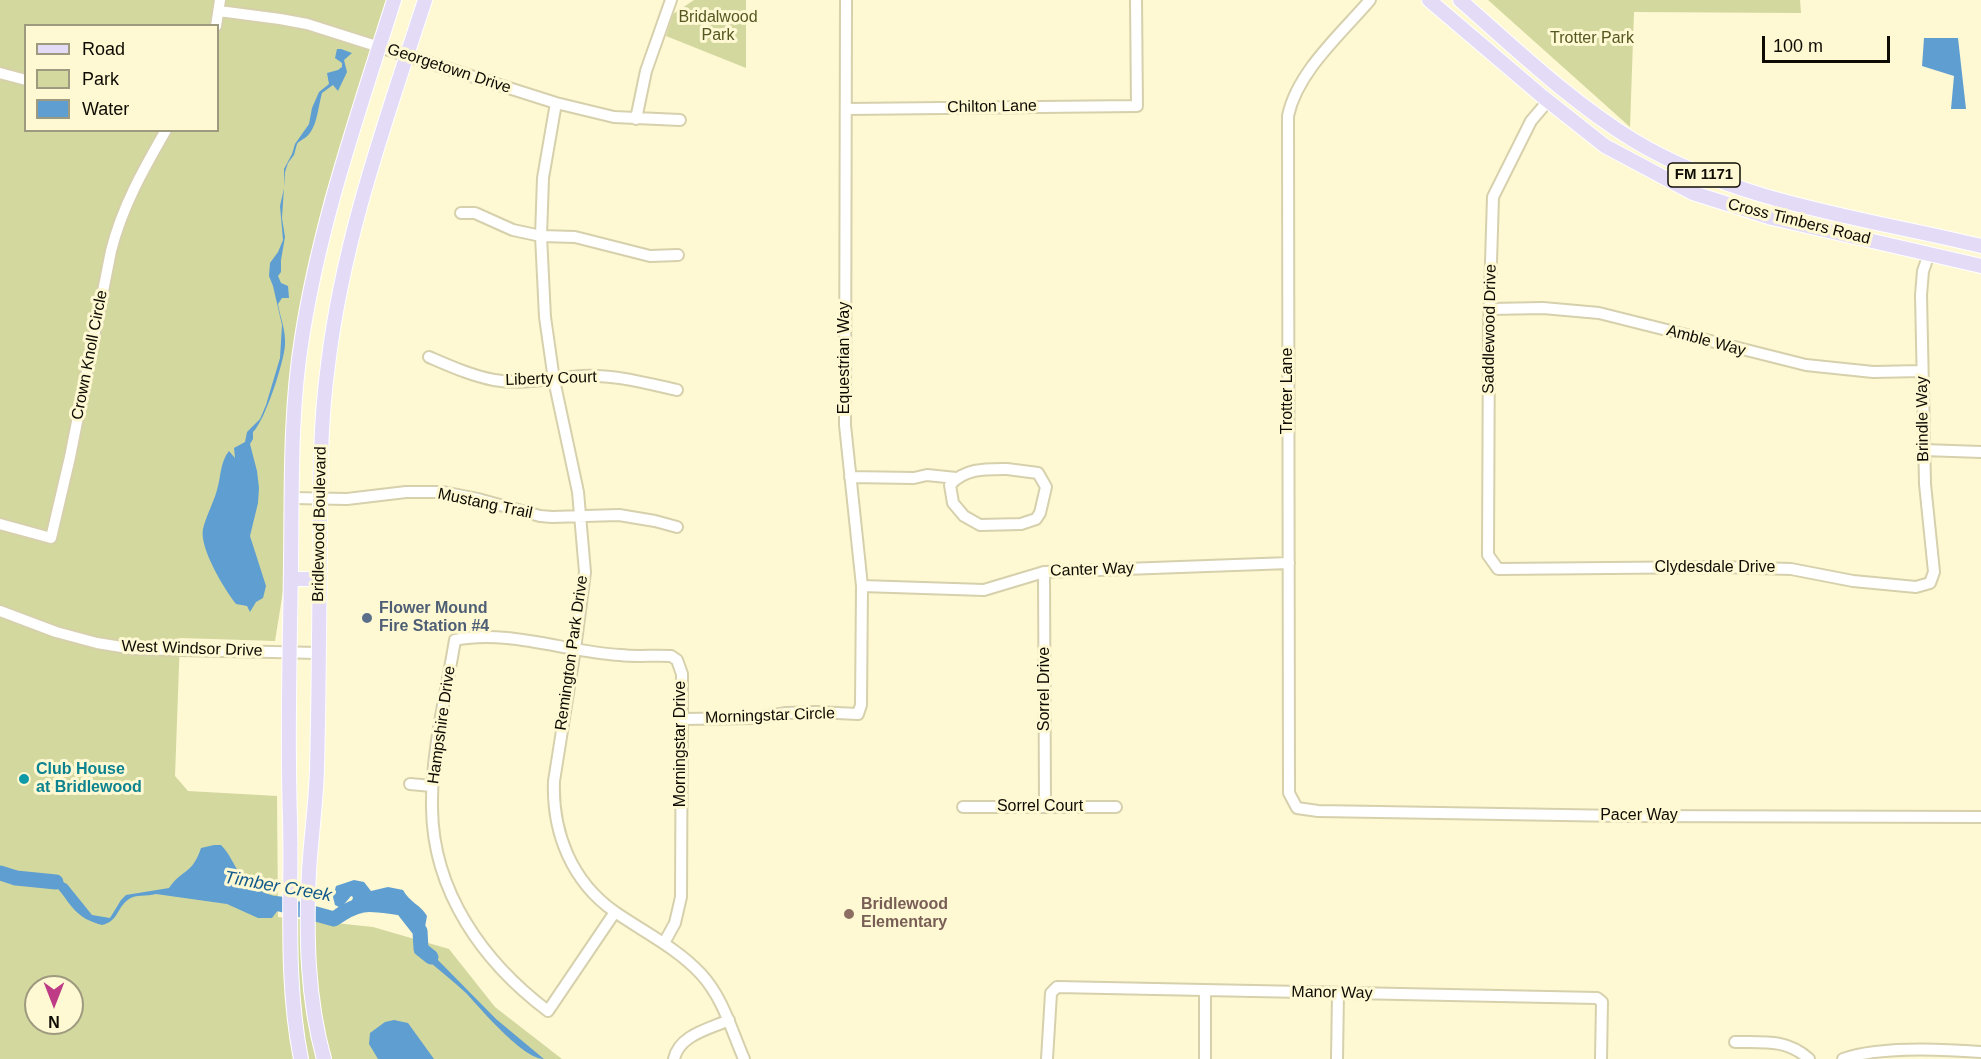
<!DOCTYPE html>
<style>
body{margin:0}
#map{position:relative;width:1981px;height:1059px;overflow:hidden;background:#fef8d3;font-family:Helvetica,sans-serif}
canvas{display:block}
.legend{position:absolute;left:24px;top:24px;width:195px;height:108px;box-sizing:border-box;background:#fef8d3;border:2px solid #9e9a7f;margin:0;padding:8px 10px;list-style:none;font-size:18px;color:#0e0c02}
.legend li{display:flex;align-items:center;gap:12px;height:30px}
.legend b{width:30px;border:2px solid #9e9a7f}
.north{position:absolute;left:24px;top:975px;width:60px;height:60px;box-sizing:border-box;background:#fef8d3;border:2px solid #9e9a7f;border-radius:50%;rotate:180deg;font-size:16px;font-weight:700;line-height:24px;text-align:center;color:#0e0c02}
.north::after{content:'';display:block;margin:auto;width:21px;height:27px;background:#bd3c85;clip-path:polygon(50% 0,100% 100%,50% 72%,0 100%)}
.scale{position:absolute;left:1762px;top:36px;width:128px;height:27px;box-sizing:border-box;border:3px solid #0e0c02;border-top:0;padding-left:8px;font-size:18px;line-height:21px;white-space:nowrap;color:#0e0c02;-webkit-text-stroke:4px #fef8d3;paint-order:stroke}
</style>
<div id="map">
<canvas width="1981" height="1059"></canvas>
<ul class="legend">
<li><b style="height:8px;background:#e4dcf7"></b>Road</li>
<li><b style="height:16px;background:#d3d89f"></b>Park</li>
<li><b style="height:16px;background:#5f9ed1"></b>Water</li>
</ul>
<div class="north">N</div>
<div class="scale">100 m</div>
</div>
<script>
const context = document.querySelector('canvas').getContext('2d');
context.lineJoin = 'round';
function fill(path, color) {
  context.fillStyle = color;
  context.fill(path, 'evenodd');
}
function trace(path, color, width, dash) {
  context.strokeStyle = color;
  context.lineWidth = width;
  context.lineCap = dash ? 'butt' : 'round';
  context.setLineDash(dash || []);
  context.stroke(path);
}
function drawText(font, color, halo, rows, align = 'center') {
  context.font = font + ' Helvetica,sans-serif';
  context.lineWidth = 6;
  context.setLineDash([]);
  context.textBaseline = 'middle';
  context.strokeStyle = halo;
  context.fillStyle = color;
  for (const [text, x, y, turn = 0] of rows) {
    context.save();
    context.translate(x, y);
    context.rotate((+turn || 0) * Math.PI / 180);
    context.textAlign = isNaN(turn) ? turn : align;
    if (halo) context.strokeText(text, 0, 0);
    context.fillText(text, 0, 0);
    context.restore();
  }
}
const green = new Path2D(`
 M0 0H390L324 200 298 325 285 579 275 641 180 638 175 776 188 791 277 796 278 917 373 927 449 949 495 1007 562 1059H0ZM26 26H218V130H26ZM36 987H72V1023H36Z
 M694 0H746V68L666 36 673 14Z
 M1488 0H1800L1801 13 1634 12 1630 127Z`);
const water = new Path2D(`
 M1924 38H1958L1966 109H1951L1954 76 1922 66Z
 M337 49H341L352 53 344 60 347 72 338 91 333 85 322 93C318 107 317 130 305 138 302 140 299 141 297 144L294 155 288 163 285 172 282 218 285 237 281 260V272L278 276 281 283 288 286 289 298H282L278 304C280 317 286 330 285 345 284 362 265 421 253 432V439L250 444 257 471 259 488 258 503 250 536 266 586 263 598 256 602 250 612 247 606 236 604C225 590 199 548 203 529 206 516 213 504 217 490 221 477 220 462 229 451L235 458 234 448 245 442 247 432 260 419 266 405 280 358 282 325 273 286 269 276 270 263 278 252 283 240 280 206 284 188V169L292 154 295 144 309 124 312 108 319 92 329 84 327 73 338 70 342 67V63L335 58Z
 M214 845H221C230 854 233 864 240 874 249 888 266 893 281 899V909L278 910 272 918H258L227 904 156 894C146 897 136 894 129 899 116 908 119 921 102 925 90 922 80 917 72 907 65 899 61 890 52 884L0 871V867L59 880 67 884 92 915 110 918 121 900 126 895 169 888C182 869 192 875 201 848Z
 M354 880 364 882 371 891 388 887 403 890C409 902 421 905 427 916L423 938 425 951 433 955 496 1019 544 1059C523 1059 481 1009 466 993 452 980 437 968 422 956L420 949 422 933 392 910 389 902 381 899 372 902V908C366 911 355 911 351 905L353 897 351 896 341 908 335 905 333 897 336 886Z
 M394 1020 408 1023 434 1059H378L369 1044 370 1033 385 1022Z`);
const river = new Path2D(`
 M0 873 16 878 56 882
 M261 902 280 904 334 919C362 899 370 904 402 908L420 931 421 949 431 957`);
const minor = new Path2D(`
 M1370 0C1341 34 1297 72 1288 116L1289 793 1297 808 1318 811 1623 816 1981 817
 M219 11 280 19 307 24 556 103 614 117 680 120
 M216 26 220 0
 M0 73 26 80
 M1548 101 1531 121 1493 197 1489 328 1488 555 1498 569 1720 567 1791 569 1853 581 1916 587 1930 583 1934 572 1925 484 1921 295 1923 271 1929 254
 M556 103 543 178 541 236 545 317 554 380 578 492 585 572 575 649 554 781C552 833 572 882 615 912 644 932 677 948 701 974 723 998 731 1029 744 1059
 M847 109 1137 106 1136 0
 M636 119 646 71 671 0
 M461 213H475L513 230 541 236 575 237 650 256 678 255
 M1490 309 1543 308 1599 313 1806 365 1873 372 1922 371
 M429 357C450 366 472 376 494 380 524 385 552 378 581 376 613 374 645 383 677 390
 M1924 450 1981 452
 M1007 469 1038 473 1046 487 1040 513 1036 519 1021 524 980 525 964 516 953 503 950 485C965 468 986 469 1007 469Z
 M850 477 914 478 927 475 956 478
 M292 498 347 499 406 492H443L478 499 540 516 552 517 619 515 655 521 677 527
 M0 524 51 538 70 457 111 251C122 207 143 170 166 130
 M1044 572 1045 806
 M862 586 984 590 1044 572 1289 563
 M0 611 56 632 97 643 134 649 318 653
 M682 719 757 718 786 713 816 712 858 714 861 705 862 586 845 425 846 0
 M410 784 432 786
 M963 807H1116
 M615 912 548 1011C483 962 433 892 432 808 431 752 446 695 455 640 509 629 566 652 620 655 637 657 654 655 671 656L677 660 682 674 681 897 675 923 664 943
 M1735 1042C1763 1042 1787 1039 1809 1059
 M674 1059C679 1035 709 1029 729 1020
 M1047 1059 1051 993 1057 987 1597 998 1602 1002 1601 1059
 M1205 1059V991
 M1337 1059 1338 993
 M1843 1059C1879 1046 1942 1049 1981 1052`);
const major = new Path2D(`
 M1429 0 1543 97 1605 146 1693 193 1772 218 1981 266
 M1460 0C1516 49 1570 101 1633 140 1737 203 1865 218 1981 246
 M291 579H319
 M301 1059C285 979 292 898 290 817 287 733 290 648 291 564 292 489 290 412 302 338 320 222 359 111 394 0
 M324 1059C307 998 306 935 309 872 311 837 316 804 317 769 319 694 319 618 320 542 320 483 320 423 328 365 343 239 386 120 425 0`);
const markers = [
 [367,618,6,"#5c6f8a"],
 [24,779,6,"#0f9aa8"],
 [849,914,6,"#8d6e63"]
];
const shields = [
 [1704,175,72]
];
const shieldNames = [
 ["FM 1171",1704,175]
];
const parkNames = [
 ["Bridalwood",718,18],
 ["Park",718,36],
 ["Trotter Park",1592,39]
];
const streetNames = [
 ["Georgetown Drive",449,69,18],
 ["Chilton Lane",992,107,-1],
 ["Cross Timbers Road",1799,222,14],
 ["Saddlewood Drive",1490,329,-89],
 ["Amble Way",1706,341,15],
 ["Crown Knoll Circle",90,355,-79],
 ["Equestrian Way",845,358,-90],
 ["Liberty Court",551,379,-2],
 ["Trotter Lane",1288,391,-90],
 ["Brindle Way",1923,419,-91],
 ["Mustang Trail",485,504,12],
 ["Bridlewood Boulevard",320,524,-89],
 ["Clydesdale Drive",1715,568],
 ["Canter Way",1092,570,-2],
 ["West Windsor Drive",192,649,2],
 ["Remington Park Drive",572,653,-82],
 ["Sorrel Drive",1045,689,-90],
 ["Morningstar Circle",770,716,-2],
 ["Hampshire Drive",442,725,-82],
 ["Morningstar Drive",681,744,-90],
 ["Sorrel Court",1040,807],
 ["Pacer Way",1639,816],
 ["Manor Way",1332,993,1]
];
const serviceNames = [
 ["Flower Mound",379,609],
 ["Fire Station #4",379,627]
];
const cultureNames = [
 ["Club House",36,770],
 ["at Bridlewood",36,788]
];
const educationNames = [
 ["Bridlewood",861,905],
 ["Elementary",861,923]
];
const waterNames = [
 ["Timber Creek",278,887,10]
];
fill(green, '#d3d89f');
fill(water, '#5f9ed1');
trace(river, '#5f9ed1', 15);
trace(minor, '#d6d0ac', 14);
trace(major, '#fff', 16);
trace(minor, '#fff', 10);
trace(major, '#e4dcf7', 14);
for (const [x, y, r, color] of markers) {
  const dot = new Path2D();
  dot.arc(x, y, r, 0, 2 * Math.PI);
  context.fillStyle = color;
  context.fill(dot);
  trace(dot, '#fef8d3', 2);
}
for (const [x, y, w] of shields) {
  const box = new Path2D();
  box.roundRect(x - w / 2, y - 12, w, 24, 4.5);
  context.fillStyle = '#fef8d3';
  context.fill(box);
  trace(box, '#0e0c02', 1.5);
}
drawText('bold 15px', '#0e0c02', null, shieldNames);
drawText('16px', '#555820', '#fef8d3', parkNames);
drawText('16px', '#0e0c02', '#fef8d3', streetNames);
drawText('bold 16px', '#4e5e75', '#fef8d3', serviceNames, 'left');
drawText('bold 16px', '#0d838f', '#fef8d3', cultureNames, 'left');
drawText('bold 16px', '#785e54', '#fef8d3', educationNames, 'left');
drawText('italic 18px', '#125a8b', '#fef8d3', waterNames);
</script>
